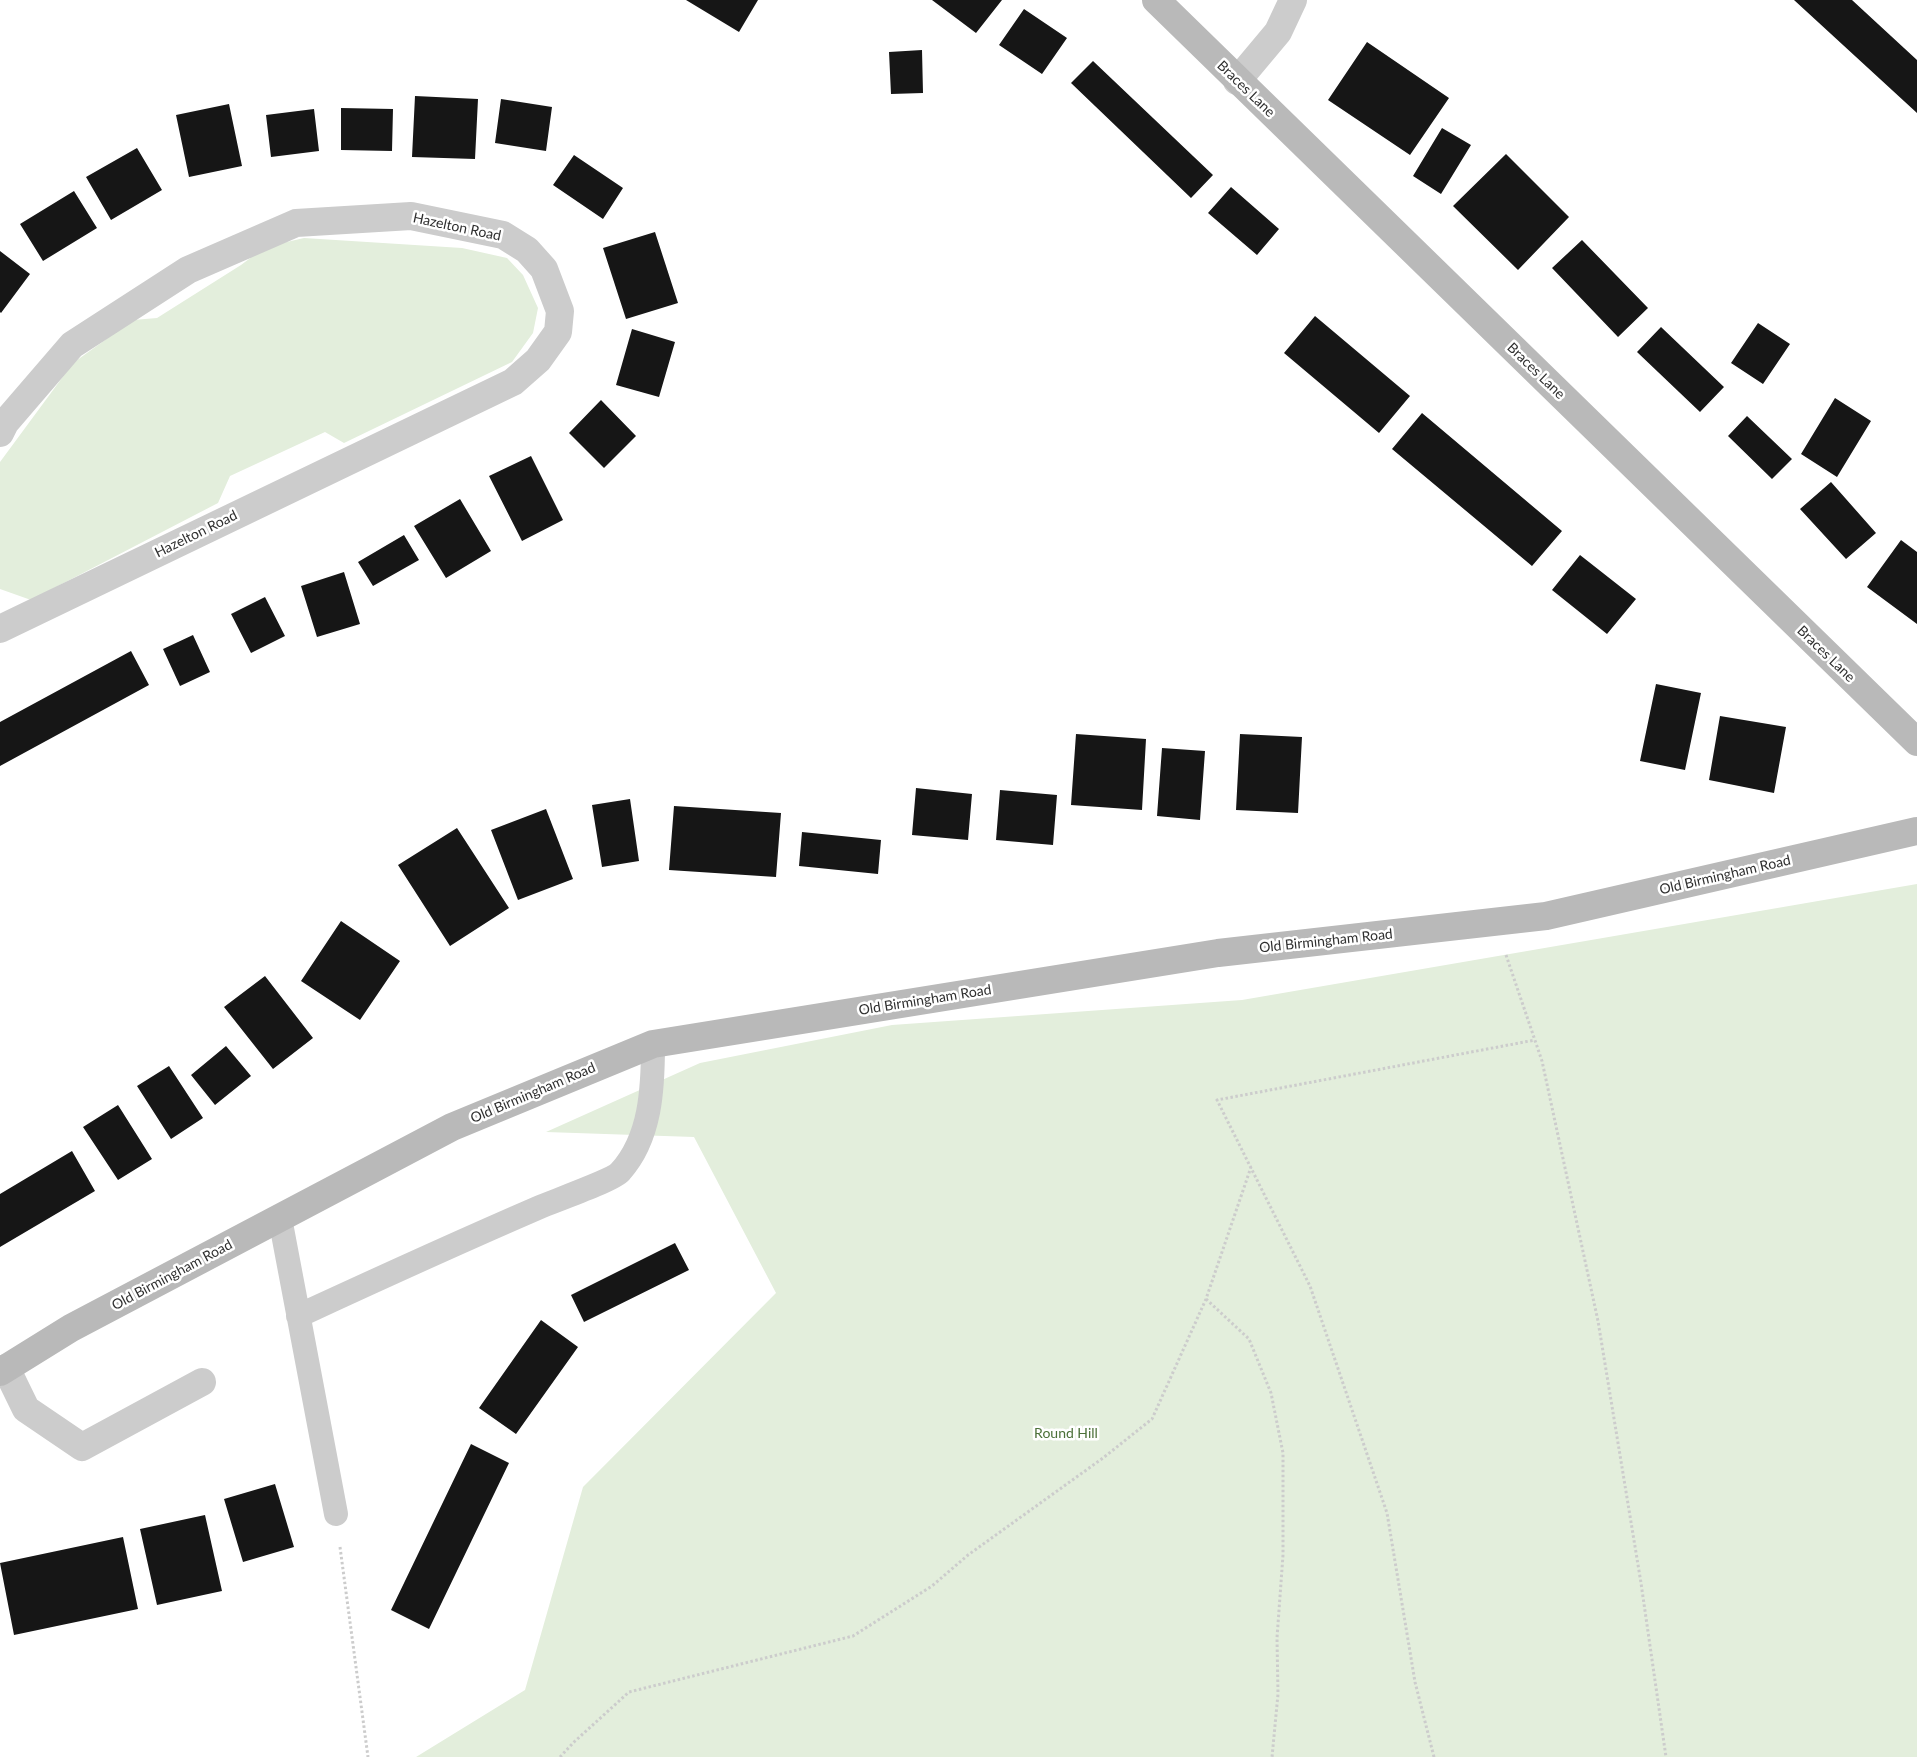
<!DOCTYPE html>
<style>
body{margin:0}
canvas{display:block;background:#fff}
</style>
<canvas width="1917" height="1757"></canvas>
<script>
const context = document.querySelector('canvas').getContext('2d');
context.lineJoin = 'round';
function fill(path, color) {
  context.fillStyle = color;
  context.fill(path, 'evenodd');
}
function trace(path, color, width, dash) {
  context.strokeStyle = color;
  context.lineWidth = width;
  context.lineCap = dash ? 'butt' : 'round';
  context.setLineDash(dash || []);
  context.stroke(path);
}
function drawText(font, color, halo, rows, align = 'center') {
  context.font = font + ' Lato,sans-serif';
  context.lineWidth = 5;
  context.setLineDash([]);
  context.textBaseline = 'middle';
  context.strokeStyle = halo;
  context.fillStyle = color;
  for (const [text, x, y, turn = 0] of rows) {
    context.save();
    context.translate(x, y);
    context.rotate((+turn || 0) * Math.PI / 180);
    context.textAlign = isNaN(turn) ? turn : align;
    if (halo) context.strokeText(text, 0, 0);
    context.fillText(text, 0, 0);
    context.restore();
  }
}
const green = new Path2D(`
 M304 238 462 248 507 258 523 275 538 308 533 333 512 362 344 443 325 432 230 476 218 503 31 600 0 589V462L73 363 133 320 157 318 241 265 265 247Z
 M1917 884V1757H416L525 1690 583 1487 776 1293 694 1137 546 1132 700 1063 892 1025 1242 1000Z`);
const building = new Path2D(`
 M686 0H758L739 32Z
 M932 0H1002L976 33Z
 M1794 0H1852L1917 60V113Z
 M1024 9 1067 38 1042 74 999 45Z
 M1367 42 1449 98 1410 155 1328 100Z
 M922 50 923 93 891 94 889 52Z
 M1093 61 1213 175 1191 198 1071 83Z
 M415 96 478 99 475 159 412 157Z
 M501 99 552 107 546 151 495 143Z
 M229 104 242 166 189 177 176 115Z
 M341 108 393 109 392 151 341 150Z
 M314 109 319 151 271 157 266 115Z
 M1442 128 1471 145 1441 194 1413 176Z
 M137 148 162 190 111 220 86 177Z
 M1506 154 1569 217 1518 270 1453 206Z
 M574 155 623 188 603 219 553 185Z
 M1231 187 1279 229 1257 255 1208 213Z
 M74 191 97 228 43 261 20 224Z
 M655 232 678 303 626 319 603 248Z
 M1582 240 1648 308 1618 337 1552 268Z
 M0 251 30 274 1 313 0 312Z
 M1315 316 1410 396 1379 433 1284 353Z
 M1758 323 1790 344 1763 384 1731 363Z
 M1661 327 1724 387 1700 412 1637 352Z
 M632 329 675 342 659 397 616 385Z
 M1835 398 1871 421 1837 477 1801 454Z
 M601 400 636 436 604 468 569 433Z
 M1422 413 1562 531 1532 566 1392 449Z
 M1747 416 1792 459 1772 479 1728 436Z
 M531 456 563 520 522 541 489 476Z
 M1831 482 1876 533 1846 559 1800 509Z
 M460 499 491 551 446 578 414 526Z
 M404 535 419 560 373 586 358 562Z
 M1901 540 1917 552V624L1867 587Z
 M1580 555 1636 599 1607 634 1552 590Z
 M344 572 360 624 317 637 301 586Z
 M265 597 285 636 251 653 231 614Z
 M193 635 210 672 180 686 163 649Z
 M131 651 149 685 0 766V722Z
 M1656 684 1701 693 1685 770 1640 761Z
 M1720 716 1786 727 1774 793 1709 780Z
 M1076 734 1146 739 1142 810 1071 805Z
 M1240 734 1302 737 1298 813 1236 810Z
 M1162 748 1205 751 1200 820 1157 816Z
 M916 788 972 794 968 840 912 835Z
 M1000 790 1057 795 1053 845 996 840Z
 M630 799 639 861 602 867 592 805Z
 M674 806 781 813 776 877 669 870Z
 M546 809 573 879 518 900 491 830Z
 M457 828 509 908 450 946 398 865Z
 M802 832 881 840 878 874 799 866Z
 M341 921 400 961 360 1020 301 981Z
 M265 976 313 1038 273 1069 224 1007Z
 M226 1046 251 1076 215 1105 191 1075Z
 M169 1066 203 1118 171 1139 137 1086Z
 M118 1105 152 1159 118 1180 83 1127Z
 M72 1151 95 1191 0 1247V1194Z
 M675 1243 689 1270 584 1322 571 1295Z
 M541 1320 578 1347 516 1434 479 1408Z
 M471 1444 509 1463 429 1629 391 1610Z
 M275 1484 294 1547 243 1562 224 1499Z
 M205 1515 222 1591 157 1605 140 1529Z
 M123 1537 138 1609 14 1635 0 1563Z`);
const path = new Path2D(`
 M1506 955 1542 1061 1598 1321 1641 1583 1666 1757
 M1206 1299 1249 1339 1271 1393 1283 1453V1555L1277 1638 1278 1694 1272 1757
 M340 1547 368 1757
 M560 1757 574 1742 629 1692 853 1636 932 1586 968 1555 1103 1458 1152 1419 1206 1299 1251 1167
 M1434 1757 1415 1682 1387 1513 1310 1286 1217 1100 1535 1040`);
const lane = new Path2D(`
 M280 1218 336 1514
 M298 1316C378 1279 459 1242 540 1207 554 1201 613 1180 620 1172 651 1138 653 1088 653 1044`);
const street = new Path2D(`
 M1237 81 1278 32 1293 0
 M0 433 5 423 72 345 188 270 296 223 411 216 503 235 527 250 544 269 560 311 558 332 538 360 513 382 0 629
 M6 1368 26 1409 82 1447 202 1382`);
const secondary = new Path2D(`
 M1156 0 1917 742
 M0 1372 71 1328 452 1127 653 1044 1218 953 1546 916 1917 831`);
const streetNames = [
 ["Braces Lane",1246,89,44],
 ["Hazelton Road",457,227,12],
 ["Braces Lane",1536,371,44],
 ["Hazelton Road",196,534,-26],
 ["Braces Lane",1826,654,44],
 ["Old Birmingham Road",1725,875,-13],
 ["Old Birmingham Road",1326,941,-6],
 ["Old Birmingham Road",925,1000,-9],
 ["Old Birmingham Road",533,1093,-23],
 ["Old Birmingham Road",172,1275,-28]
];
const parkNames = [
 ["Round Hill",1066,1433]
];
fill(green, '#e3eedc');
fill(building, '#161616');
trace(path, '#ccc', 3, [2.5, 2.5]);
trace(lane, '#ccc', 24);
trace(street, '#ccc', 28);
trace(secondary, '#b9b9b9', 28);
drawText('14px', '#2f2f2f', '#fff', streetNames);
drawText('14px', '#4b7038', '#fff', parkNames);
</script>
